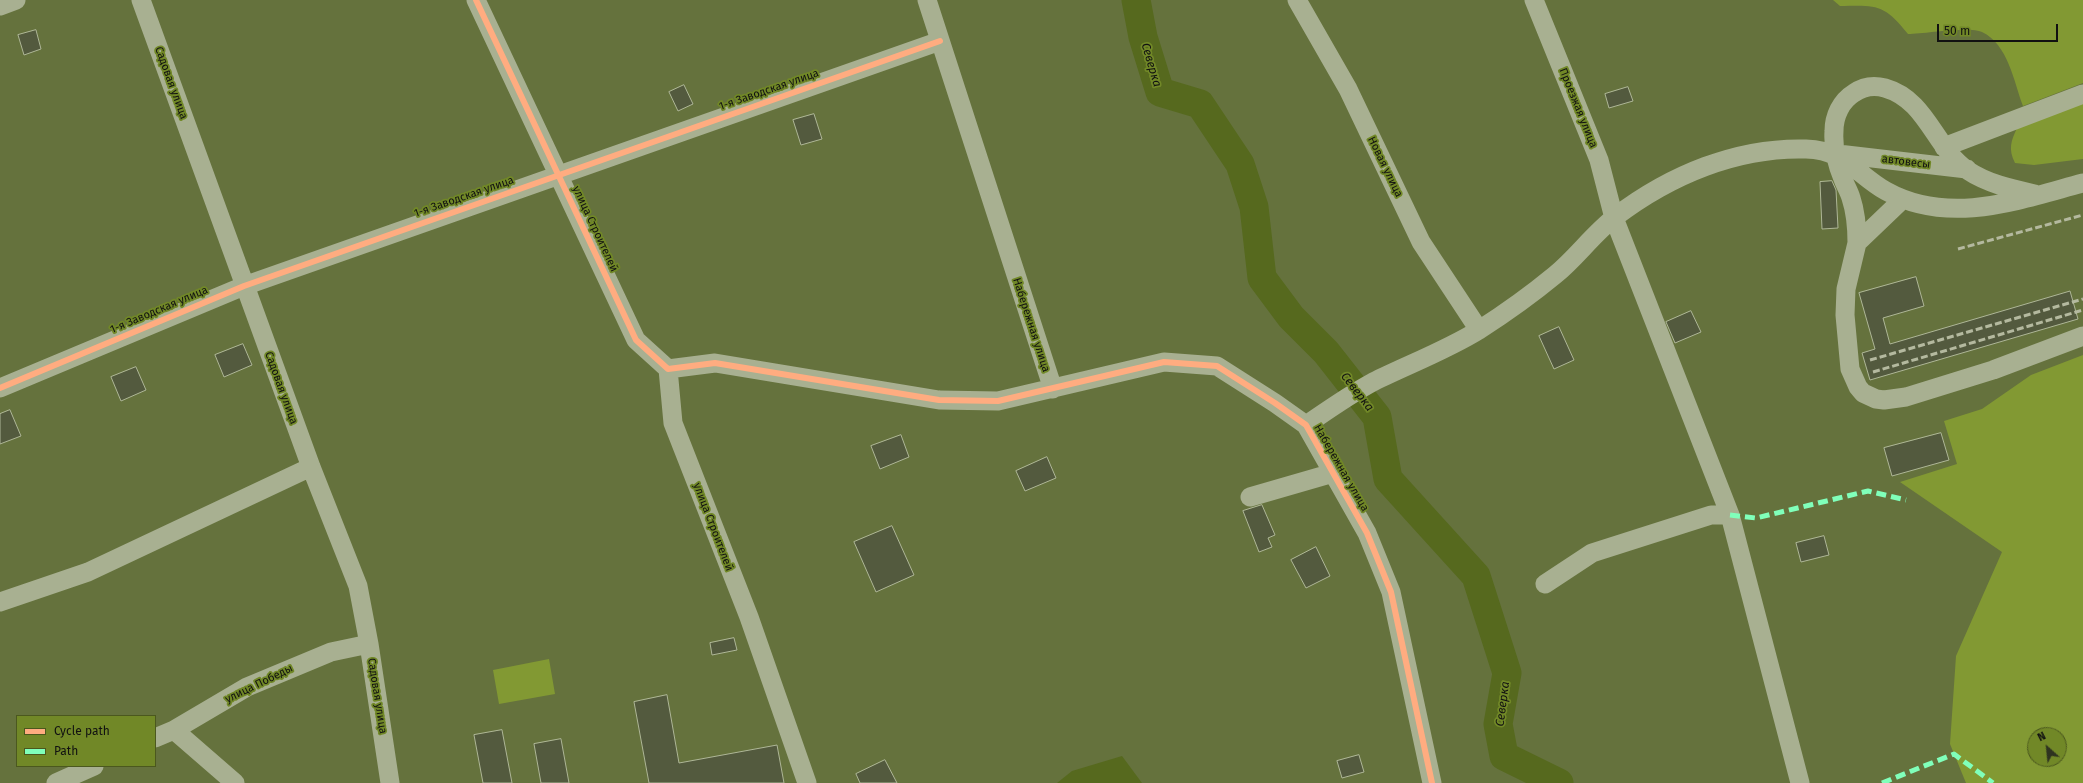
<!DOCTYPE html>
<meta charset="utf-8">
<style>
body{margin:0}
#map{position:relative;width:2083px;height:783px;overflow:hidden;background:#65723d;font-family:"Fira Sans",sans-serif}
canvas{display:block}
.legend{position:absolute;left:16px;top:715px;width:140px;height:52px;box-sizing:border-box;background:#718827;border:1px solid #4b581e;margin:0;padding:5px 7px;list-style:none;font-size:12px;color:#111}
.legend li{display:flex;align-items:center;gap:8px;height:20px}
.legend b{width:20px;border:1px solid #4b581e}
.north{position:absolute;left:2027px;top:727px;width:40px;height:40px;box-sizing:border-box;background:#718827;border:1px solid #4b581e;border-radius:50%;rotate:333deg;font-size:11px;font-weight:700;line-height:16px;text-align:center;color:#111}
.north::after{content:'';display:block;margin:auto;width:14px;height:18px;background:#2e3320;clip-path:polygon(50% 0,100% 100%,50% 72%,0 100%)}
.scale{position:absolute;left:1937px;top:24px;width:121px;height:18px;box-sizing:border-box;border:2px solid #111;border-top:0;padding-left:5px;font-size:12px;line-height:14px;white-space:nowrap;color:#111;-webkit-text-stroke:3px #718827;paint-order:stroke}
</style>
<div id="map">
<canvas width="2083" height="783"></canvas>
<ul class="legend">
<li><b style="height:5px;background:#ffac80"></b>Cycle path</li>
<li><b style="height:5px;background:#80ffba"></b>Path</li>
</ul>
<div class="north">N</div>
<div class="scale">50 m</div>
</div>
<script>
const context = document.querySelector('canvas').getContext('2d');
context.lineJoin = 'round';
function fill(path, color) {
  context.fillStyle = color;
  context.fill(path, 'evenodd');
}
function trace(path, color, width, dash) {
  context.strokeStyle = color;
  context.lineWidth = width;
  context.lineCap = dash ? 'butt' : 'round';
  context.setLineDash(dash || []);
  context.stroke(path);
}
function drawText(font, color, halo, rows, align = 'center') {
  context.font = font + ' "Fira Sans",sans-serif';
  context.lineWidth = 3.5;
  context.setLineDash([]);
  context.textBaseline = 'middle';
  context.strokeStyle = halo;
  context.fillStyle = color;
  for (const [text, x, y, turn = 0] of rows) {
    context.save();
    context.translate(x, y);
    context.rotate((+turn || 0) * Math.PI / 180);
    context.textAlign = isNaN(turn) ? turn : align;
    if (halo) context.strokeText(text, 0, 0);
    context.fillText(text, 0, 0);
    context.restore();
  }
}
const green = new Path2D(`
 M1833 0H2083V83L2023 106C2014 82 2008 44 1982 32 1969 26 1924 34 1908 34 1884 4 1877 5 1840 6Z
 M2083 102V159L2034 165 2015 163C2008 149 2011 141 2017 128Z
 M2083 355V783H1966L1950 744 1956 656 2002 552 1900 482 1957 464 1944 421 1982 409 2031 375ZM2035 735H2059V759H2035Z
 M549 659 555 694 499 704 493 670Z`);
const water = new Path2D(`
 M1122 756 1142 783H1057L1072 771Z`);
const river = new Path2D(`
 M1136 0 1143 37 1160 92 1200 104 1240 164 1254 207 1262 278 1291 317 1326 352 1377 417 1388 479 1476 576 1507 673 1498 724 1504 756 1559 783`);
const building = new Path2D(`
 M36 30 41 49 24 55 18 35Z
 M684 85 693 104 678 111 669 92Z
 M1628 87 1633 101 1609 108 1605 94Z
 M814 114 822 139 801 145 793 120Z
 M1832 181 1836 190 1838 228 1822 229 1820 182Z
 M1916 277 1924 306 1883 318 1890 344 2070 291 2078 319 1870 380 1862 353 1875 349 1859 293Z
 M1691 311 1701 332 1675 343 1666 322Z
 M1559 327 1574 360 1554 369 1539 336Z
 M243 344 252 365 224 377 215 355Z
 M136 367 146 390 121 401 111 377Z
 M10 410 21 436 0 444V414Z
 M1941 433 1949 460 1892 476 1884 448Z
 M901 435 909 457 880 469 871 446Z
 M1047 457 1056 478 1025 491 1016 471Z
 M1262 505 1275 535 1268 538 1272 547 1259 552 1243 511Z
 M892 526 914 575 876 592 854 542Z
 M1824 536 1829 555 1801 562 1796 543Z
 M1316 547 1330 576 1306 588 1291 560Z
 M734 638 737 650 712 655 710 643Z
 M667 695 679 763 777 745 784 783H649L634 702Z
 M502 730 512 783H483L474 735Z
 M561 739 569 783H541L534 744Z
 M1359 755 1364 772 1342 778 1337 761Z
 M885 760 897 783H860L856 774Z`);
const minor = new Path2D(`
 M141 0 311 467 358 586 369 644 390 783
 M476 0 636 340 668 369 673 423 749 617 807 783
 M927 0 1053 389
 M1297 0 1348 89 1421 242 1479 330
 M1534 0 1599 160 1614 218 1730 515 1800 783
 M0 6 16 0
 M1944 147 2083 94
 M1838 154 1967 169
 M1903 199 1857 243 1846 289 1845 315 1850 369 1858 387 1863 393 1876 399 1884 400 1906 397 1993 370 2083 336
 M1857 243C1857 228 1856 213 1851 198 1849 191 1845 185 1843 179 1837 165 1833 147 1834 131 1834 116 1841 101 1854 93 1864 86 1874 85 1885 88 1927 100 1934 147 1967 170 1988 184 2012 189 2035 194
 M668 369 715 363 939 400 998 401 1164 362 1217 366 1275 403 1306 425 1367 533 1391 592 1432 783
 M0 388 244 286 940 41
 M1306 425C1328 410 1349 395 1373 382 1407 365 1447 350 1479 330 1504 314 1532 294 1555 275 1576 258 1593 234 1615 217 1670 175 1737 147 1806 149 1845 150 1856 174 1886 191 1949 226 2019 200 2083 183
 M1250 497 1333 473
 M1545 584 1592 553 1711 515H1730
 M0 602 88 572 311 467
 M174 730 235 783
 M155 738 174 730 247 687 331 652 369 644
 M56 783 94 766`);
const rail = new Path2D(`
 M1958 249 2083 215
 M1870 360 2083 299
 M1873 372 2083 310`);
const quiet = new Path2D(`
 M1730 515 1756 518 1868 491 1906 500
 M1882 783 1954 754 1993 783`);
const cycleway = new Path2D(`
 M476 0 636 340 668 369 715 363 939 400 998 401 1164 362 1217 366 1275 403 1306 425 1367 533 1391 592 1432 783
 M0 388 244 286 940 41`);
const streetNames = [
 ["Садовая улица",171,83,70],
 ["1-я Заводская улица",769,90,-19],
 ["Проезжая улица",1578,108,68],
 ["автовесы",1906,162,7],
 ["Новая улица",1385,167,64],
 ["1-я Заводская улица",464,197,-19],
 ["улица Строителей",595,229,65],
 ["1-я Заводская улица",159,310,-23],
 ["Набережная улица",1031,325,72],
 ["Садовая улица",281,388,70],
 ["Набережная улица",1341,468,60],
 ["улица Строителей",713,527,69],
 ["улица Победы",259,684,-26],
 ["Садовая улица",377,696,81]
];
const waterNames = [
 ["Северка",1151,65,74],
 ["Северка",1357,392,52],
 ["Северка",1503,704,-83]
];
fill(green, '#829933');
fill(water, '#56691e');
trace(river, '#56691e', 29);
fill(building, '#535a3e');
trace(building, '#aeb697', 1);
trace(minor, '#a8b091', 19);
trace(rail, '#b4b99f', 3, [7, 3]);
trace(quiet, '#80ffba', 5, [10, 5]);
trace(cycleway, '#ffac80', 6);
drawText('11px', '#111', '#718827', streetNames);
drawText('italic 12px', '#111', '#718827', waterNames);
</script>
